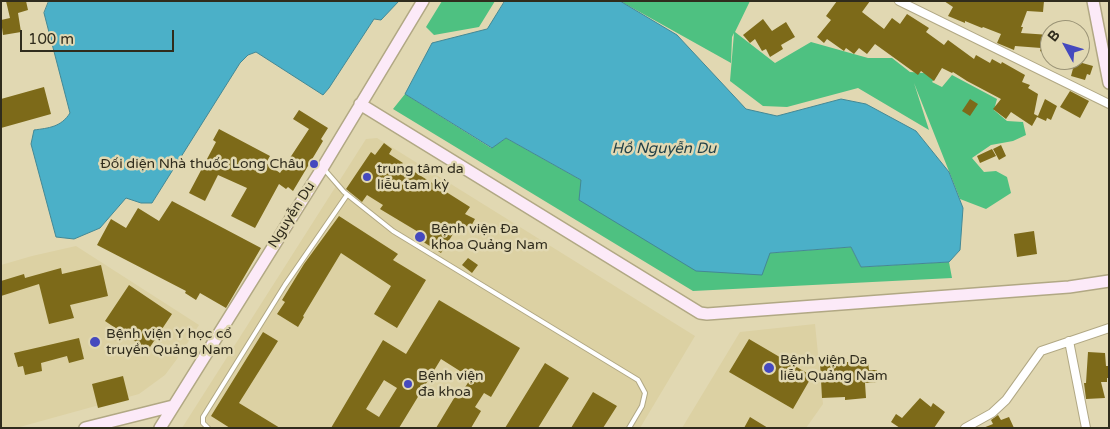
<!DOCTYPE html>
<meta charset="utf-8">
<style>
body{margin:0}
#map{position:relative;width:1110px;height:429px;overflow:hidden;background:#e1d8b2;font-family:"Varela Round",sans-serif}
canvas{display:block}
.frame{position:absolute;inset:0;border:2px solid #302c1d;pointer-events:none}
.north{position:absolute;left:1040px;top:20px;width:50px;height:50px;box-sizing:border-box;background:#e1d8b2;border:1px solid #9a9376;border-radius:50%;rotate:309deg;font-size:14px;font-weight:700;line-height:20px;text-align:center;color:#302c1d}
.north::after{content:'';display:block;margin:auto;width:18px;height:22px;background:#4549be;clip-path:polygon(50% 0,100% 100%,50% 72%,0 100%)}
.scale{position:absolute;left:20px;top:30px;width:154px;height:22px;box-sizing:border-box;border:2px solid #302c1d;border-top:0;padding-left:6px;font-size:15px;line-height:18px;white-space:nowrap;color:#302c1d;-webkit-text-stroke:4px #e1d8b2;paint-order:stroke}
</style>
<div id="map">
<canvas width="1110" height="429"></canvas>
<div class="frame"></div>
<div class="north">B</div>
<div class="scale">100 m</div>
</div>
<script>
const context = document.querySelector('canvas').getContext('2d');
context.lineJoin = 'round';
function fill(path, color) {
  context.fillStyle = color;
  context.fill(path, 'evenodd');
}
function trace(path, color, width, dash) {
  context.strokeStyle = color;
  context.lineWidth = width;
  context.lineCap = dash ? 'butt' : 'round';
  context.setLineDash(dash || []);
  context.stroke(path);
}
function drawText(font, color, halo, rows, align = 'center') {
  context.font = font + ' "Varela Round",sans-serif';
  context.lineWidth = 5;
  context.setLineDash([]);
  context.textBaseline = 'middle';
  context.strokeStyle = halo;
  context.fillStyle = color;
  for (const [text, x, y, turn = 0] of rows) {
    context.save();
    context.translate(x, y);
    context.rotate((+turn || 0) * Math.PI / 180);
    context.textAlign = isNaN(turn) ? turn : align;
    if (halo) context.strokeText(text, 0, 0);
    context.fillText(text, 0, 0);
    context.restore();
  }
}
const built = new Path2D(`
 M377 138 695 336 640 428H182L366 139Z
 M76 246 199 325 177 359 165 375 139 394 16 428H1V265L32 256Z
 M815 324 823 404 806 428H682L740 332Z`);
const green = new Path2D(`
 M442 1H495L479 27 434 35 426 27Z
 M620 1H750L735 32 775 63 811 42 868 58H892L910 72 938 74 932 82 942 87 952 75 997 99 994 110 1007 121 1023 122 1026 135 1013 141 991 145 972 158 984 172 996 171 1007 177 1011 193 986 209 960 199 914 83 929 130 858 88 787 107 763 106 730 81 734 33 732 37 731 63Z
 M405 94 491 148 506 138 581 180 770 253 851 247 861 267 949 262 952 278 693 291 393 109Z`);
const water = new Path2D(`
 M49 1H399L381 20 374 19 329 88 323 95 256 52 248 55 240 63 152 203H141L126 198 100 228 74 239 56 237 31 144 34 130C49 128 61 127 70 113L44 13Z
 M505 1H620L677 35 746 109 777 116 841 99 866 104 916 131 949 172 963 208 960 250 949 262 861 267 851 247 770 253 762 275 696 271 579 200 581 180 506 138 492 148 405 94 432 43 487 29Z`);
const building = new Path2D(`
 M6 1H26L28 10 18 13 21 32 3 35 1 20 10 18Z
 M837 1H870L862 12 884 29 892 18 900 24 907 14 929 28 926 32 944 45 948 40 974 59 976 55 990 63 992 59 1001 64 1002 62 1025 75 1022 82 1030 85 1028 88 1038 94 1034 114 1038 116 1045 99 1057 106 1051 120 1047 118 1046 121 1037 117 1032 126 1011 112 1006 119 993 109 1001 99 967 81 953 72 952 73 942 68 934 81 921 71 918 75 875 44 867 54 859 48 854 54 846 48 844 51 827 39 824 43 817 37 831 20 826 16Z
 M944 1H1044L1043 12 1027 11 1021 27H1023L1021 33 1050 35V56L1040 51 1041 48 1015 46 1014 50 997 43 1001 34 983 27 982 28 965 21V23L948 16 953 7Z
 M763 19 772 31 786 22 795 37 781 45 783 49 770 57 766 49 762 51 755 39 750 43 743 35Z
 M1075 61 1093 66 1090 75 1087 74 1085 80 1071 76Z
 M44 87 51 114 1 128V99Z
 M1070 91 1089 101 1080 118 1060 107Z
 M970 99 978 104 970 116 962 111Z
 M299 110 328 128 321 139 323 141 293 191 288 187 286 189 279 184 255 228 231 216 247 188 218 175 205 201 189 193 216 142 213 140 219 129 270 156 266 163 280 173 309 129 293 119Z
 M384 143 392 149 389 154 403 163 402 164 470 207 465 214 475 219 470 228 460 223 441 253 417 238 420 233 380 209 383 205 367 195 362 202 346 189 371 152 375 155Z
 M1001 145 1006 156 999 160 993 149Z
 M992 149 996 156 980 163 977 156Z
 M172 201 261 248 226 308 200 293 196 300 185 293 186 291 97 245 111 219 126 228 138 208 159 221Z
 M339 216 398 254 393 260 426 280 397 328 374 314 391 286 341 253 303 316 304 317 298 327 277 314 285 302 282 300 304 264Z
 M1034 231 1037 254 1017 257 1014 234Z
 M468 258 478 265 472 273 462 265Z
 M101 265 108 296 70 305 74 318 49 324 39 284 1 296V281L24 274 25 278 61 268 62 274Z
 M129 285 172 314 148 350 105 321Z
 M439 300 520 348 491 397 484 393 475 407 481 411 471 428H436L459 390 462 392 471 378 441 359 399 428H331L383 340 406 354ZM384 380 397 388 379 417 366 409Z
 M263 332 278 341 239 403 280 428H230L211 416Z
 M79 338 84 359 69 363 67 356 41 363 42 371 25 375 23 366 18 367 14 353Z
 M749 339 812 376 793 409 729 372Z
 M1088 352 1105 353 1106 366H1109V378H1107V382H1101L1105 398 1086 399 1084 383H1086Z
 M828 362H868L869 370H877V382L865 383 866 398 845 400V397L822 398 820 363Z
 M545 363 569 378 538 428H505Z
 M123 376 129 400 98 408 92 384Z
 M593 392 617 406 603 428H571Z
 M920 398 931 407 933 403 945 412 934 428H900L891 422 896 414 902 418Z
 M998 415 1001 420 1009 417 1014 428H983L993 424 991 420Z
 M750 417 768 428H744Z`);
const lane = new Path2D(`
 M324 169 344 192 393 231 638 380 645 393 642 406 629 428
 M208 428 203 423V417L285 285 347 195`);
const street = new Path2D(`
 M899 1 1109 104
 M1069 341 1086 428
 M965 428 992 413 1006 400 1041 351 1109 328`);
const secondary = new Path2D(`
 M1093 1 1109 83
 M360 104 700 313 707 314 1069 287 1109 281
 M85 428 173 406
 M160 428 323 167 423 1`);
const markers = [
 [314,164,5,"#4549be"],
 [367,177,5,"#4549be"],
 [420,237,6,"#4549be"],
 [95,342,6,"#4549be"],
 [769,368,6,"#4549be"],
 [408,384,5,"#4549be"]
];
const poiNames = [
 ["Đối diện Nhà thuốc Long Châu",304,164,"right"],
 ["trung tâm da",377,169],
 ["liễu tam kỳ",377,185],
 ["Bệnh viện Đa",431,229],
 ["khoa Quảng Nam",431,245],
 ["Bệnh viện Y học cổ",106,334],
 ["truyền Quảng Nam",106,350],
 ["Bệnh viện Da",780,360],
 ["liễu Quảng Nam",780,376],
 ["Bệnh viện",418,376],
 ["đa khoa",418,392]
];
const streetNames = [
 ["Nguyễn Du",292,215,-58]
];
const waterNames = [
 ["Hồ Nguyễn Du",664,149]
];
fill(built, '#dcd1a3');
fill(green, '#4ec181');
fill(water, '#4bb0c8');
trace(water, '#438895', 1);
fill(building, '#7d6a19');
trace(lane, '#b1a884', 6);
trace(street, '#b1a884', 10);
trace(secondary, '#b1a884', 14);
trace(lane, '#fff', 4);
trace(street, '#fff', 8);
trace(secondary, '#fceaf8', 11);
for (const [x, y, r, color] of markers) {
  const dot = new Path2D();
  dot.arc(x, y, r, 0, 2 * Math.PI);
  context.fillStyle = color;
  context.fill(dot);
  trace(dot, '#e1d8b2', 2);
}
drawText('14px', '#302c1d', '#e1d8b2', poiNames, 'left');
drawText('14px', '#302c1d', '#e1d8b2', streetNames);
drawText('italic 15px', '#224148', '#e1d8b2', waterNames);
</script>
